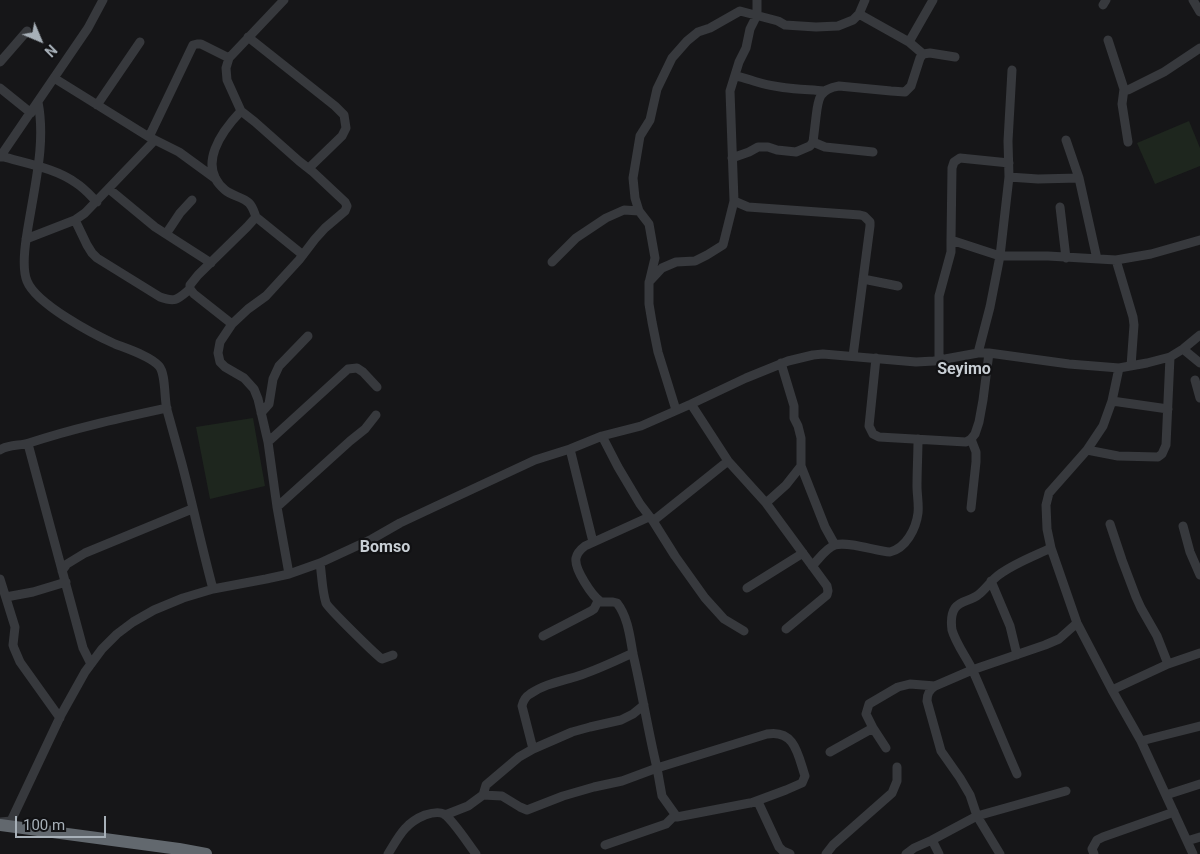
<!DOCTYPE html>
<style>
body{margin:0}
#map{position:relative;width:1200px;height:854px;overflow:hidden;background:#161618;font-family:Roboto,sans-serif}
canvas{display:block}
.north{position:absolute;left:15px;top:15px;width:50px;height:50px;-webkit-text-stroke:4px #111113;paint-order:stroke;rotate:135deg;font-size:14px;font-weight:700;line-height:20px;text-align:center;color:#a7b0b8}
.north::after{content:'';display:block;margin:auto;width:18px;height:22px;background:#a7b0b8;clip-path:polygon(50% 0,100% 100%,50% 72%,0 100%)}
.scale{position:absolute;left:15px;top:816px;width:91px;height:22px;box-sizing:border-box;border:2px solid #a7b0b8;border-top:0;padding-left:6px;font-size:15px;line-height:18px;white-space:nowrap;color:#a7b0b8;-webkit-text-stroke:4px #111113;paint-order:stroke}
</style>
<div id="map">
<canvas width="1200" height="854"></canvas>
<div class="north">N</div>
<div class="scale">100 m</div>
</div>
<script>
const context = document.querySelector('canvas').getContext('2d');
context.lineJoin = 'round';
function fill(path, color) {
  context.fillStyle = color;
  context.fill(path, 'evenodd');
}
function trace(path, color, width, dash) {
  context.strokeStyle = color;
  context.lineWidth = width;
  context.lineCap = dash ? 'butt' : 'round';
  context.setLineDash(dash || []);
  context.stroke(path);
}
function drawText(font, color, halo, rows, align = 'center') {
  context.font = font + ' Roboto,sans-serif';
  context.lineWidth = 4.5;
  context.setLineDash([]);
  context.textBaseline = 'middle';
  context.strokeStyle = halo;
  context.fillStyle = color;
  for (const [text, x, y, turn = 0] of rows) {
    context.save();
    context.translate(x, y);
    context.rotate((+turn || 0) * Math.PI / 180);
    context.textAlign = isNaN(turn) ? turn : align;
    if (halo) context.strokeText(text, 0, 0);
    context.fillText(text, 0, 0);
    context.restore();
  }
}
const green = new Path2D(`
 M1189 121 1200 148V166L1155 184 1137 143Z
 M253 418 265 486 210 499 196 427Z`);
const minor = new Path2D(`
 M284 0 229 58 226 68 227 80 241 111 255 122 299 161 313 172 345 202 347 206 345 211 325 228 315 239 299 260 266 296 248 309 232 324 220 342 218 353 220 362 225 367 244 378 254 389 258 399 268 442 277 507 289 574
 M1193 0 1200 12
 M1103 5 1106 0
 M859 14 909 42 923 54
 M248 37 335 106 344 115 346 128 342 136 309 168
 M1108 40 1124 89 1128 90 1164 72 1200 48
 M909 42 933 0
 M0 62 27 31
 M735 76C743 77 750 80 757 82 779 89 802 89 824 91
 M54 78 149 137 179 152 216 179
 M0 88 31 113
 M1124 89 1122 104 1128 142
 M38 102C45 138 37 175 31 210 28 228 20 264 27 281 36 304 93 334 115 344 128 349 150 356 159 366 166 374 164 398 167 410 172 428 177 446 182 464 193 506 202 548 213 589
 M97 105 140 42
 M149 137 193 45 197 44H201L229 58
 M1066 140 1079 178
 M813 142 825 147 873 152
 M1 156C24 163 56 168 76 183 84 188 90 195 97 202
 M0 157 88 28 103 0
 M732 158 749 152 758 147H768L777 150 796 152 810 146 813 142C814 134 815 126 816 117 818 99 819 89 839 86L891 91 905 92 911 86 920 58 923 54 930 53 955 57
 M1009 177 1038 179 1079 178 1097 259
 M109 189 155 227 211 263
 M734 201 748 207 860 215 864 216 870 222V226L853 356
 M1060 207 1066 258
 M256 217 303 255
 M75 220 87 245 92 253 97 258 160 297C176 303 178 299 190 289
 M166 234 180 213 192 200
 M26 239 75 220 85 213 155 140
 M951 240 952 168 954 162 960 158 1009 163
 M1116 260 1133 317 1134 325 1131 366
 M552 262 576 238 606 218 624 210 639 211
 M863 279 898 286
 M649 282 662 268 676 262 695 261 707 255 723 245 734 201 730 91 739 62 746 48 750 29 757 15V0
 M232 324 194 294 190 289V285L198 275 247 227 256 217C254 212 253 207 249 203 243 197 232 196 225 190 196 166 222 131 241 111
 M1183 349 1200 363
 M978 353 990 307 1000 256 1009 177 1008 141 1012 70
 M876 358 869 426 873 434 879 437 966 442 971 439 975 434 979 422 983 400 989 353
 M939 360V296L951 252V240L1000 256H1048L1116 260 1151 254 1200 240
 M781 363 794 406V418L798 426 801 438V466L825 527 835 545
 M1119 368 1112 401 1103 426 1087 450 1049 493 1046 505 1047 529 1051 548 1077 623 1112 690 1141 741 1193 854
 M1195 380 1200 398
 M1112 401 1168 409
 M691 404 728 461 766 503 827 586 828 591 827 595 786 629
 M676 410 658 352 652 322 649 304V283L655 258 649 224 639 211 635 198 633 178 640 136 650 120 657 89 672 58 687 41 698 32 710 28 740 11 778 21 785 25 816 27 838 26 853 20 859 14 865 0
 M261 413 269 404 273 379 279 366 308 336
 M602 436 618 467 640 504 653 521 675 556 705 598 724 619 744 631
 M268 442 348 369 357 368 363 372 377 387
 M28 444 83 648 91 664
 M570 449 593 542
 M0 450C8 444 20 446 29 443 74 428 121 418 167 408
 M1087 450 1118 456 1158 457 1162 454 1166 445 1170 357
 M766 503 786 485 801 466
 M277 507 350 441 365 429 376 415
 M971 508 976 462V452L971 439
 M653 521 728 461
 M1110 524 1122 560 1136 597 1141 608 1157 636 1168 664 1112 690
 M1183 526 1190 552 1200 575
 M320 563C322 576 322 591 326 603 328 608 377 656 382 659L393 655
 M812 566C819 559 826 548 835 545 848 541 876 551 890 552 906 548 916 529 918 513 919 504 917 495 917 486 917 470 918 454 918 439
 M62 571 67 564 85 553 192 509
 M0 579 15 627 13 645 14 648 20 662 60 718
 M991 581 1010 626 1017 655
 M747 588 803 553
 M6 597 33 592 66 582
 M543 636 591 611 594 609 598 601
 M1168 664 1200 653
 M1141 741 1200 726
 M886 748 873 728 866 714 869 704 898 687 910 684 935 686
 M533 749 522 706C523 701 525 697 530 694 544 684 562 681 578 676 597 670 615 661 633 653
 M830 752 873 728
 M1017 774C1002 740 988 705 973 671 967 658 956 644 952 630 951 623 951 614 955 608 960 600 971 601 978 595 986 589 991 580 1000 574 1015 563 1034 556 1051 548
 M483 795 486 785 519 757 533 749 572 732 590 727 621 720 633 714 644 705
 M1166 795 1200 784
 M751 803 786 790 802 783 805 776C798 755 795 729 767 734L657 768 662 796 677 817 755 802 759 804 779 847 783 851 790 854
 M445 815 468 806 483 795 502 796 520 807 527 810 563 796 594 787 622 781 657 768C648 731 642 692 633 654 630 637 628 617 617 603L613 602H601C592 596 574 569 576 558 577 553 581 549 585 546L649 517
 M0 822 11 821 61 715 85 672 102 649 117 634 133 622 154 610 183 598 213 589 266 579 289 574 320 563 372 539 400 523 432 508 535 460 570 449 602 436 641 426 691 404 746 378 788 361 813 355 823 354 916 362 934 361 978 353H989L1069 364 1119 368 1147 363 1170 357 1183 349 1200 335
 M932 840 939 854
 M1187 841 1200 837
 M605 845 666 824 675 815
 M388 854C399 836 405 823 425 815 431 813 438 811 444 814 453 820 469 845 476 854
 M826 854 833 845 892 793 897 781V767
 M906 854 914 848 932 840 977 816 1066 791
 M1000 854 977 816 970 795 960 778 941 751 927 701C927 694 929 690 935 686L972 670 1045 645 1059 639 1077 623
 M1094 854 1092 849 1097 840 1103 837 1174 812`);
const highway = new Path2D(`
 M0 825 179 849 206 854`);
const quarterNames = [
 ["Seyimo",964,370],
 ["Bomso",385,548]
];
fill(green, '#1e261e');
trace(minor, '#37393d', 9);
trace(highway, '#62686e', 12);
drawText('bold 16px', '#c8ced4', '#111113', quarterNames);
</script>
